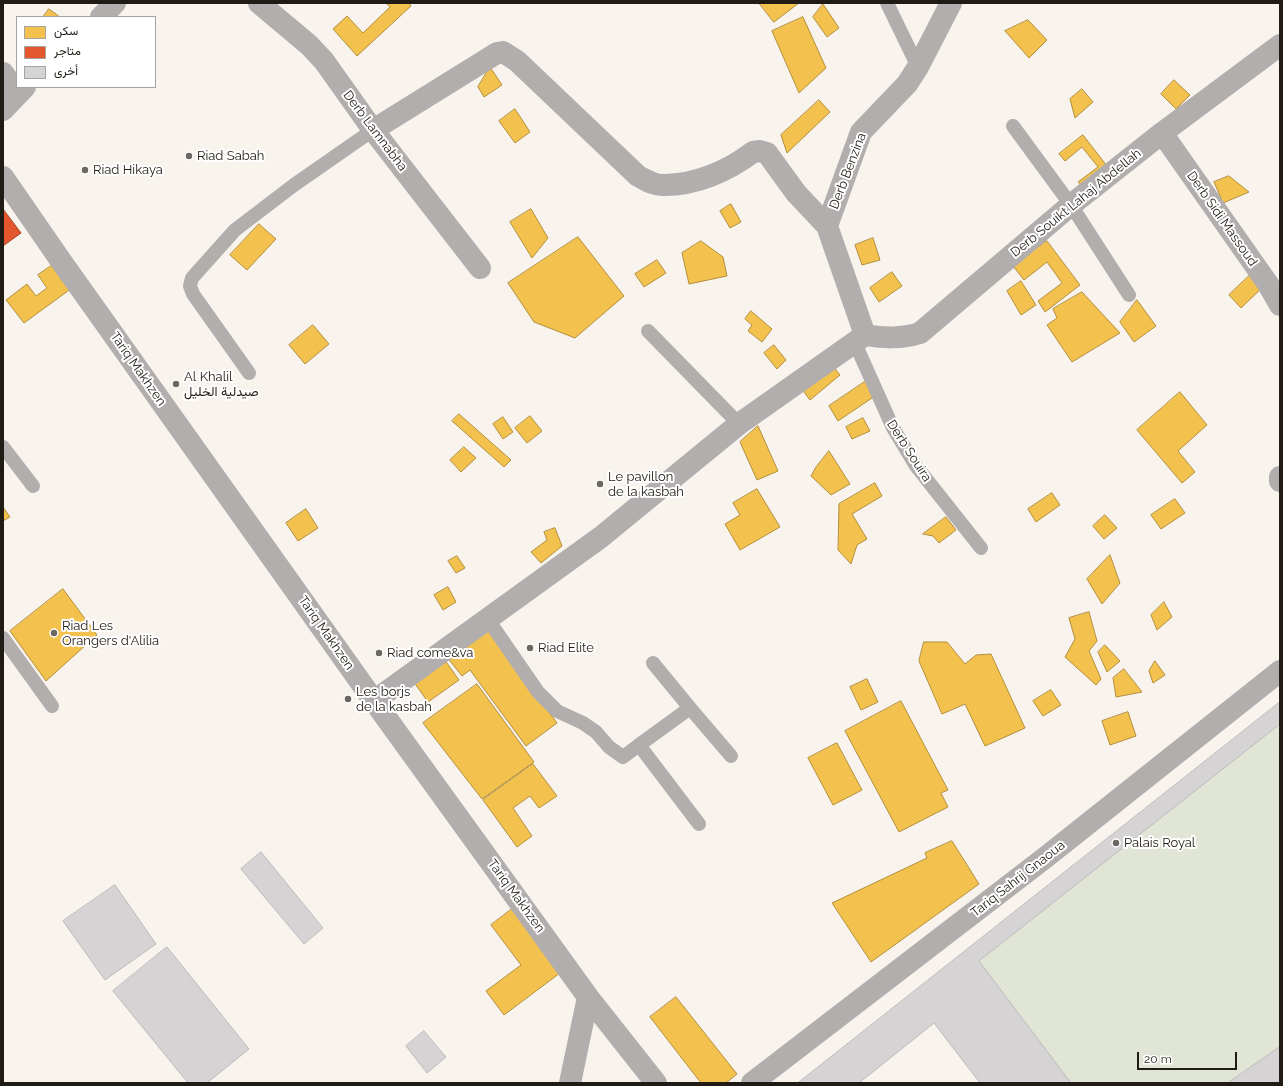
<!DOCTYPE html>
<meta charset="utf-8">
<style>
body{margin:0}
#map{position:relative;width:1283px;height:1086px;overflow:hidden;background:#f9f3ed;font-family:Raleway,Vazirmatn,sans-serif}
canvas{display:block}
.frame{position:absolute;inset:0;border:4px solid #211b15;pointer-events:none}
.legend{position:absolute;left:16px;top:16px;width:140px;height:72px;box-sizing:border-box;background:#fff;border:1px solid #a6a4a1;margin:0;padding:5px 7px;list-style:none;font-size:12px;color:#211b15}
.legend li{display:flex;align-items:center;gap:8px;height:20px}
.legend b{width:20px;border:1px solid #a6a4a1}
.scale{position:absolute;left:1137px;top:1052px;width:100px;height:18px;box-sizing:border-box;border:2px solid #211b15;border-top:0;padding-left:5px;font-size:12px;line-height:14px;white-space:nowrap;color:#211b15;-webkit-text-stroke:3px #fff;paint-order:stroke}
</style>
<div id="map">
<canvas width="1283" height="1086"></canvas>
<div class="frame"></div>
<ul class="legend">
<li><b style="height:11px;background:#f2c14e"></b>سكن</li>
<li><b style="height:11px;background:#e4572e"></b>متاجر</li>
<li><b style="height:11px;background:#d6d3d5"></b>أخرى</li>
</ul>
<div class="scale">20 m</div>
</div>
<script>
const context = document.querySelector('canvas').getContext('2d');
context.lineJoin = 'round';
function fill(path, color) {
  context.fillStyle = color;
  context.fill(path, 'evenodd');
}
function trace(path, color, width, dash) {
  context.strokeStyle = color;
  context.lineWidth = width;
  context.lineCap = dash ? 'butt' : 'round';
  context.setLineDash(dash || []);
  context.stroke(path);
}
function drawText(font, color, halo, rows, align = 'center') {
  context.font = font + ' Raleway,Vazirmatn,sans-serif';
  context.lineWidth = 4;
  context.setLineDash([]);
  context.textBaseline = 'middle';
  context.strokeStyle = halo;
  context.fillStyle = color;
  for (const [text, x, y, turn = 0] of rows) {
    context.save();
    context.translate(x, y);
    context.rotate((+turn || 0) * Math.PI / 180);
    context.textAlign = isNaN(turn) ? turn : align;
    if (halo) context.strokeText(text, 0, 0);
    context.fillText(text, 0, 0);
    context.restore();
  }
}
const green = new Path2D(`
 M1280 724V1047L1228 1083H1071L979 961Z`);
const homes = new Path2D(`
 M386 3H409L411 6 357 56 333 29 347 16 363 33 390 7Z
 M759 3H799L774 22Z
 M823 4 839 28 827 37 813 17Z
 M49 9 60 17H43Z
 M803 17 826 68 799 93 772 31Z
 M1028 20 1047 40 1029 58 1005 31Z
 M490 67 502 85 484 97 478 87Z
 M1174 80 1190 95 1176 109 1161 94Z
 M1082 89 1093 102 1075 118 1070 99Z
 M819 100 830 112 787 153 781 135Z
 M515 109 530 132 515 143 499 121Z
 M1083 135 1107 166 1083 186 1078 182 1098 167 1082 147 1065 161 1059 154Z
 M1229 176 1249 192 1223 203 1214 182Z
 M731 204 741 222 730 228 720 211Z
 M531 209 548 238 532 258 510 222Z
 M259 224 276 239 247 270 230 255Z
 M578 237 624 296 575 338 534 322 508 283Z
 M873 238 880 260 862 265 855 245Z
 M701 241 723 257 727 276 689 284 682 253Z
 M1047 241 1080 285 1045 312 1038 301 1062 283 1047 262 1024 280 1013 266Z
 M657 260 666 273 644 287 635 274Z
 M54 264 72 288 24 323 6 300 27 284 36 296 47 288 38 275Z
 M892 272 902 286 879 302 870 288Z
 M1249 276 1265 285 1241 308 1229 295Z
 M1021 281 1036 305 1021 315 1007 291Z
 M1082 292 1120 333 1072 362 1047 325 1057 318 1053 309Z
 M1137 300 1156 326 1134 342 1120 322Z
 M751 311 772 329 762 342 748 331 752 325 745 319Z
 M313 325 329 344 305 364 289 345Z
 M774 345 786 360 777 369 764 353Z
 M832 365 840 375 810 400 801 388Z
 M866 381 875 396 838 421 829 406Z
 M1180 392 1207 425 1178 451 1195 472 1182 483 1137 430Z
 M459 414 511 460 504 467 452 421Z
 M530 416 542 431 527 443 515 428Z
 M503 417 513 432 503 439 493 424Z
 M863 418 870 431 852 439 846 427Z
 M758 426 778 471 757 480 740 442Z
 M464 447 476 458 461 472 450 460Z
 M829 451 850 484 831 495 811 476 816 467Z
 M875 483 882 496 852 514 867 539 857 545 851 564 838 550 839 504Z
 M757 489 780 527 740 550 725 524 740 515 733 503Z
 M1052 493 1060 505 1036 522 1028 509Z
 M1175 499 1185 513 1161 529 1151 515Z
 M3 507 10 517 3 521Z
 M306 509 318 528 298 541 286 523Z
 M1105 515 1117 528 1104 539 1093 526Z
 M946 517 956 530 939 543 933 536 923 534Z
 M555 528 562 546 541 563 531 552 547 540 544 532Z
 M1110 555 1120 583 1102 604 1087 579Z
 M457 556 465 568 456 573 448 561Z
 M448 587 456 602 443 610 434 595Z
 M63 589 97 635 46 681 10 631Z
 M1164 602 1172 617 1157 630 1151 615Z
 M1089 612 1097 641 1089 651 1101 679 1096 685 1065 657 1075 639 1069 618Z
 M487 627 557 723 526 746 470 670 462 676 447 657Z
 M924 642H947L965 664 976 655 991 654 1025 728 985 746 965 704 942 714 919 661Z
 M1105 645 1120 661 1107 672 1098 652Z
 M444 659 459 680 428 702 413 681Z
 M1155 661 1165 675 1153 683 1149 671Z
 M1124 669 1142 692 1116 697 1113 678Z
 M867 679 878 702 861 710 850 687Z
 M477 684 534 762 482 799 423 723Z
 M1051 690 1061 705 1043 716 1033 701Z
 M901 701 948 790 941 793 948 807 899 832 845 731Z
 M1128 712 1136 736 1110 745 1102 721Z
 M837 743 862 790 833 805 808 758Z
 M533 764 557 796 539 808 530 796 513 808 532 836 517 847 483 800Z
 M952 841 979 884 871 962 832 903 927 858 925 853Z
 M512 909 560 973 504 1015 486 991 521 965 491 925Z
 M676 997 737 1074 726 1083H701L650 1017Z`);
const shops = new Path2D(`
 M3 209 21 233 3 246Z`);
const building = new Path2D(`
 M1280 702V724L979 961 1071 1083H980L934 1023 859 1083H798Z
 M261 852 323 928 304 944 241 869Z
 M115 885 156 944 105 980 63 921Z
 M167 947 249 1049 207 1083H188L113 991Z
 M424 1031 446 1057 427 1073 406 1046Z
 M1280 1047V1083H1228Z`);
const service = new Path2D(`
 M887 3 918 67
 M1013 126 1071 205 1129 295
 M648 331 739 424
 M855 343 893 428 916 466 981 548
 M249 373 193 294 190 286 192 278 235 230 294 185 373 130
 M3 447 33 486
 M487 618 538 692 557 711 583 723 596 732 609 747 623 757 639 745 699 824
 M3 638 52 706
 M690 708 731 756
 M639 745 690 708 653 663`);
const minor = new Path2D(`
 M259 3 309 45 324 61 373 130 480 268
 M3 73 18 93
 M373 130 497 53 503 52 517 61 638 176C646 180 655 186 664 185 696 185 728 171 753 152L760 151 767 153 796 193 827 226
 M1162 133 1268 284 1280 305
 M865 335C884 338 901 339 920 333L1071 205 1162 133 1280 45
 M865 335 827 226 861 132 907 84 918 67 951 3
 M1280 477V481
 M374 701 601 537 739 424 865 335
 M752 1083 1046 857 1280 671`);
const tertiary = new Path2D(`
 M101 17 115 3
 M3 110 25 87
 M3 177 61 261 374 701 588 997 656 1083
 M570 1083 588 997`);
const markers = [
 [189,156,4,"#6d6761"],
 [85,170,4,"#6d6761"],
 [176,384,4,"#6d6761"],
 [600,484,4,"#6d6761"],
 [54,633,4,"#6d6761"],
 [530,648,4,"#6d6761"],
 [379,653,4,"#6d6761"],
 [348,699,4,"#6d6761"],
 [1116,843,4,"#6d6761"]
];
const streetNames = [
 ["Derb Lamnabha",375,131,53],
 ["Derb Benzina",848,171,-69],
 ["Derb Souikt Lahaj Abdellah",1076,203,-39],
 ["Derb Sidi Massoud",1222,219,55],
 ["Tariq Makhzen",138,369,55],
 ["Derb Souira",909,451,57],
 ["Tariq Makhzen",326,633,55],
 ["Tariq Sahrij Gnaoua",1018,879,-38],
 ["Tariq Makhzen",516,896,54]
];
const poiNames = [
 ["Riad Sabah",197,156],
 ["Riad Hikaya",93,170],
 ["Al Khalil",184,377],
 ["صيدلية الخليل",184,392],
 ["Le pavillon",608,477],
 ["de la kasbah",608,492],
 ["Riad Les",62,626],
 ["Orangers d'Alilia",62,641],
 ["Riad Elite",538,648],
 ["Riad come&va",387,653],
 ["Les borjs",356,692],
 ["de la kasbah",356,707],
 ["Palais Royal",1124,843]
];
fill(green, '#e0e5d5');
fill(homes, '#f2c14e');
trace(homes, '#b38f3d', 1);
fill(shops, '#e4572e');
trace(shops, '#aa4526', 1);
fill(building, '#d6d3d5');
trace(building, '#bcb9ba', 1);
trace(service, '#b2aeae', 14);
trace(minor, '#b2aeae', 22);
trace(tertiary, '#b2aeae', 22);
for (const [x, y, r, color] of markers) {
  const dot = new Path2D();
  dot.arc(x, y, r, 0, 2 * Math.PI);
  context.fillStyle = color;
  context.fill(dot);
  trace(dot, '#fff', 1.5);
}
drawText('13px', '#211b15', '#fff', streetNames);
drawText('13px', '#211b15', '#fff', poiNames, 'left');
</script>
